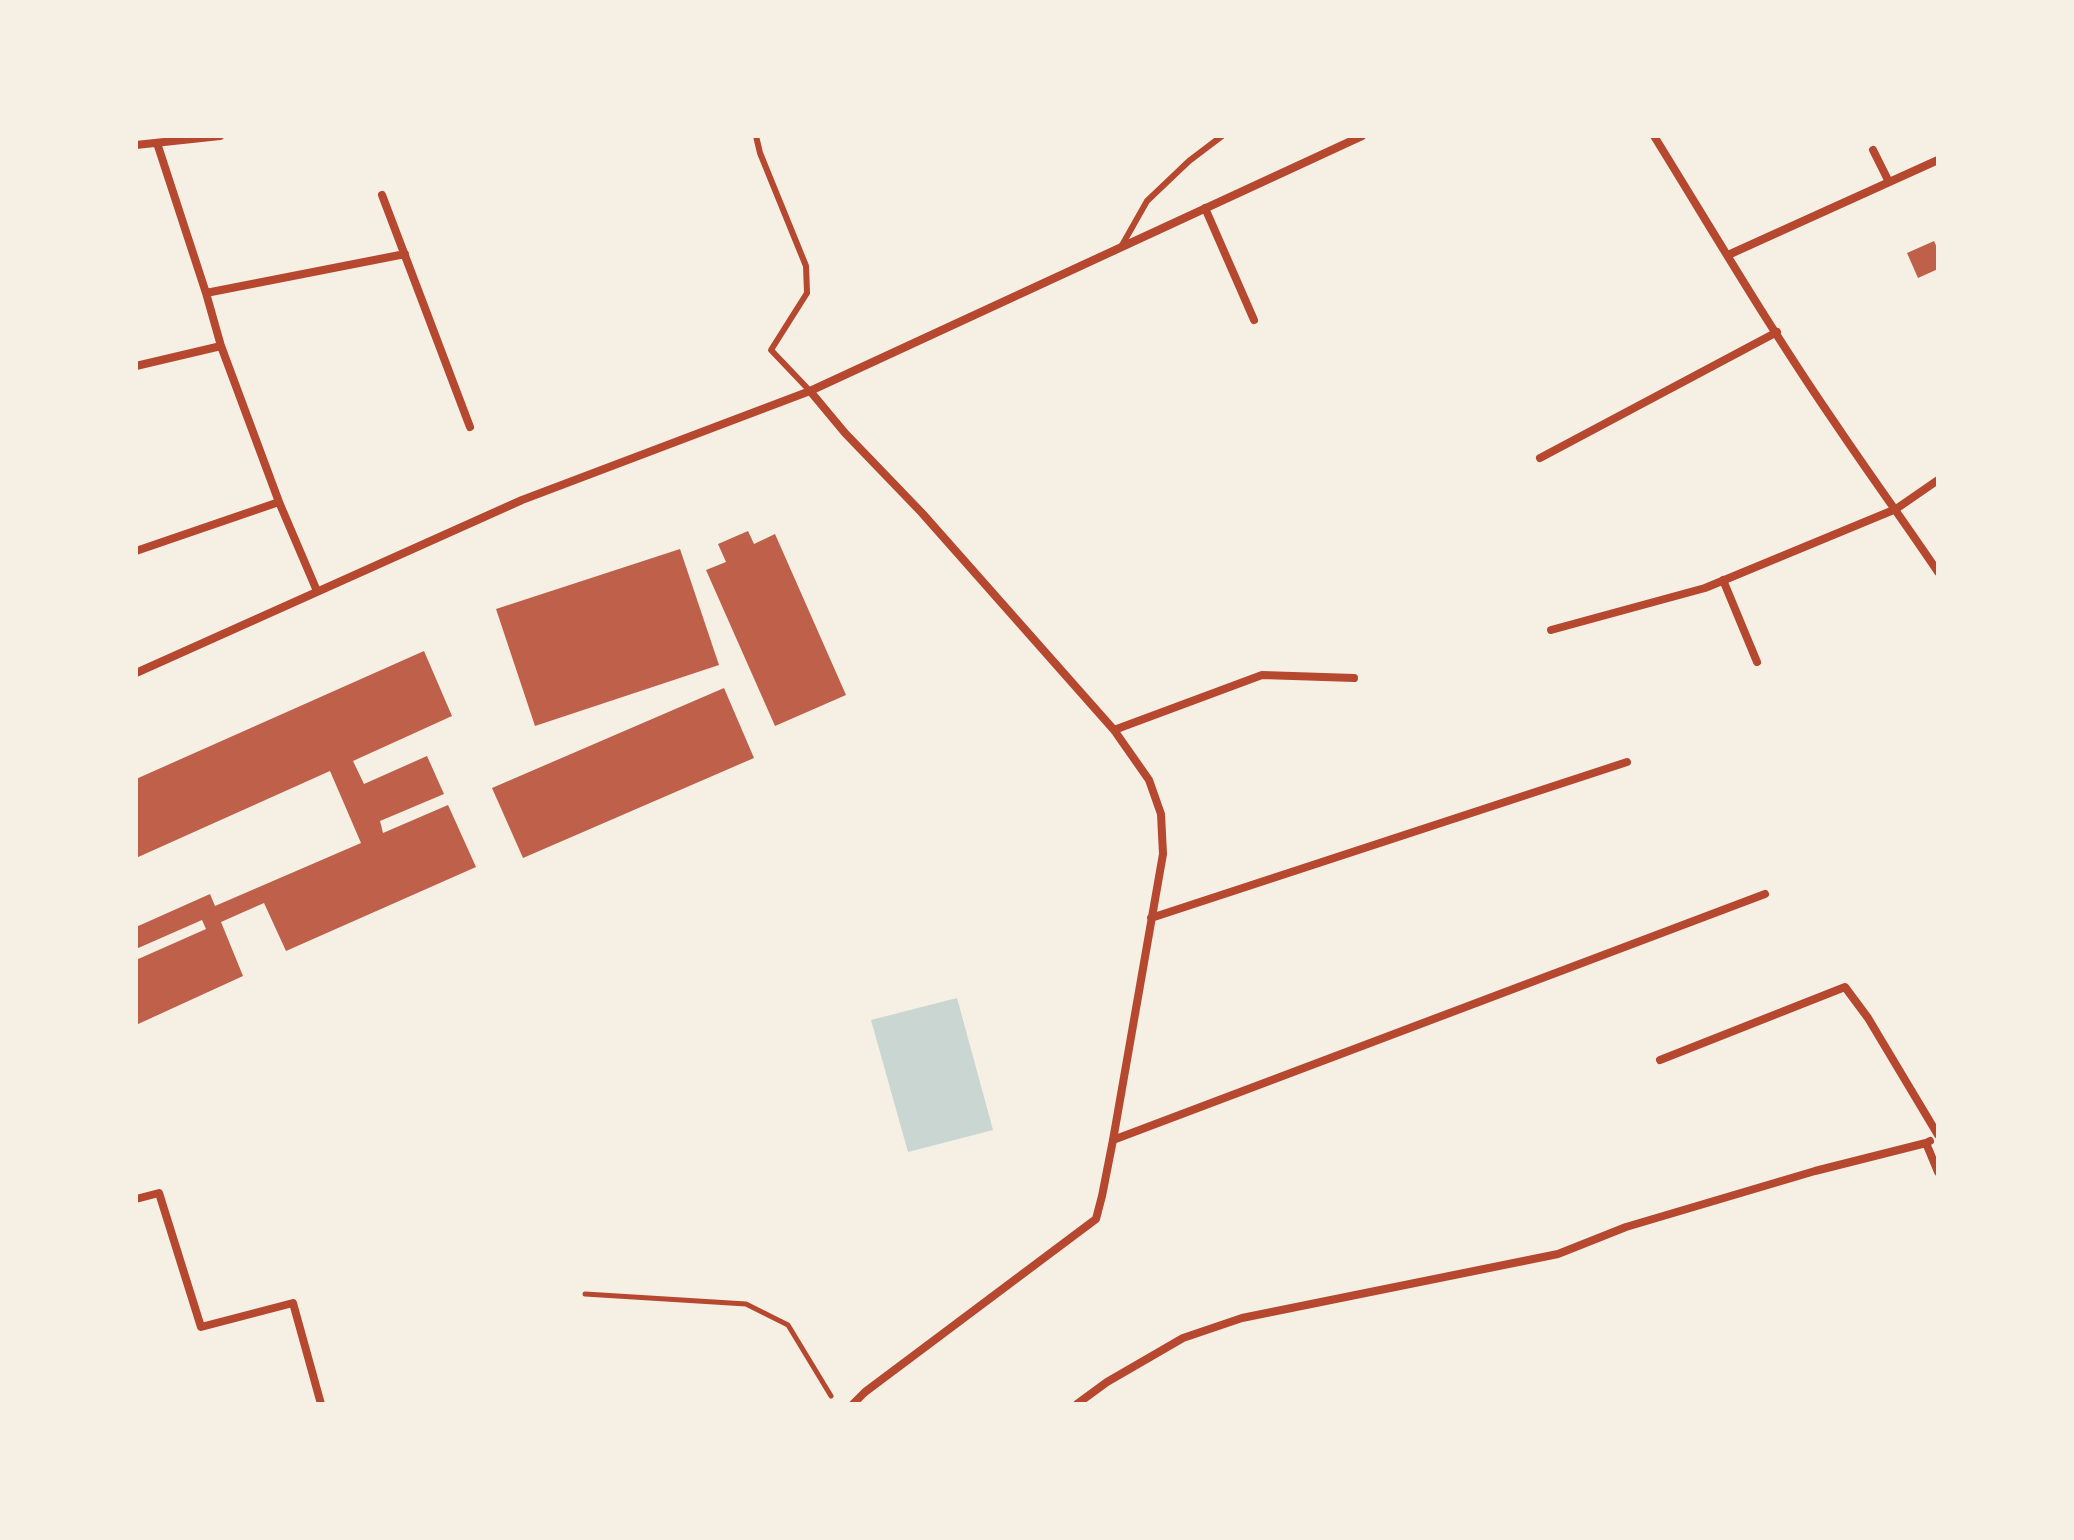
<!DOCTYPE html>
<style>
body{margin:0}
#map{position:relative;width:2074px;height:1540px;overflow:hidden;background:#f6efe4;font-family:"IBM Plex Sans",sans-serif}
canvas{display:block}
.frame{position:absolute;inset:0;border:138px solid #f6efe4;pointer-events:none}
</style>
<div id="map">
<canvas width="2074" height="1540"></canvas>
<div class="frame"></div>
</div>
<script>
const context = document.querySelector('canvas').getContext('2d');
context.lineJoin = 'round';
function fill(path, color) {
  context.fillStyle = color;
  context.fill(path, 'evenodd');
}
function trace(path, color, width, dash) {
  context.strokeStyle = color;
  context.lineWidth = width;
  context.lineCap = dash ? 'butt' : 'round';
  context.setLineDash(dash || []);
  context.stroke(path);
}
const water = new Path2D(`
 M957 998 993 1130 908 1152 871 1020Z`);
const building = new Path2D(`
 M1934 241 1938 250V269L1918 278 1907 253Z
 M748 531 754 544 775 534 846 695 775 726 706 570 726 562 718 544Z
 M680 549 719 665 535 726 496 609Z
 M424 651 452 716 353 761 364 784 427 756 444 794 380 821 383 833 448 805 476 867 286 951 264 903 221 922 243 976 136 1025V960L206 929 202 920 136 949V927L210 894 215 906 361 843 330 771 136 858V779Z
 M724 688 754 758 523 858 492 788Z`);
const path = new Path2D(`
 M585 1294 746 1304 788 1325 831 1396`);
const service = new Path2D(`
 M756 136 760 153 806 266 807 293 771 350 810 391
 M1121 247 1147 201 1189 161 1222 136`);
const minor = new Path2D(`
 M1654 136C1714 233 1772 332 1837 426 1870 475 1905 523 1938 572
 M136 145 220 136
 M1873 150 1889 182
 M382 195 470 427
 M1205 208 1254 320
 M1728 255 1938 160
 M206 293 405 254
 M136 366 221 346
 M810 391 845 433 922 513 1114 730 1149 780 1161 814 1163 854 1113 1140 1102 1196 1096 1219 865 1392 853 1404
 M1540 458 1777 332
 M279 502 317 591
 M136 551 279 502 221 346 206 293 157 143
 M1723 580 1757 662
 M1551 630 1705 588 1896 509 1938 480
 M136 673 522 500 810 391 1362 136
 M1114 730 1262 675 1354 678
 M1151 918 1627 762
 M1660 1060 1845 987 1868 1018 1938 1135
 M1113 1140 1765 894
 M1930 1141 1926 1143 1938 1172
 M136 1199 159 1193 201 1327 293 1303 321 1404
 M1077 1404 1107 1382 1183 1338 1242 1318 1558 1254 1626 1227 1815 1171 1926 1143`);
fill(water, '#c9d6d2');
fill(building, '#bf614a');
trace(path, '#b5482f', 5);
trace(service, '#b5482f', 6);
trace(minor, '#b5482f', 8);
</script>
